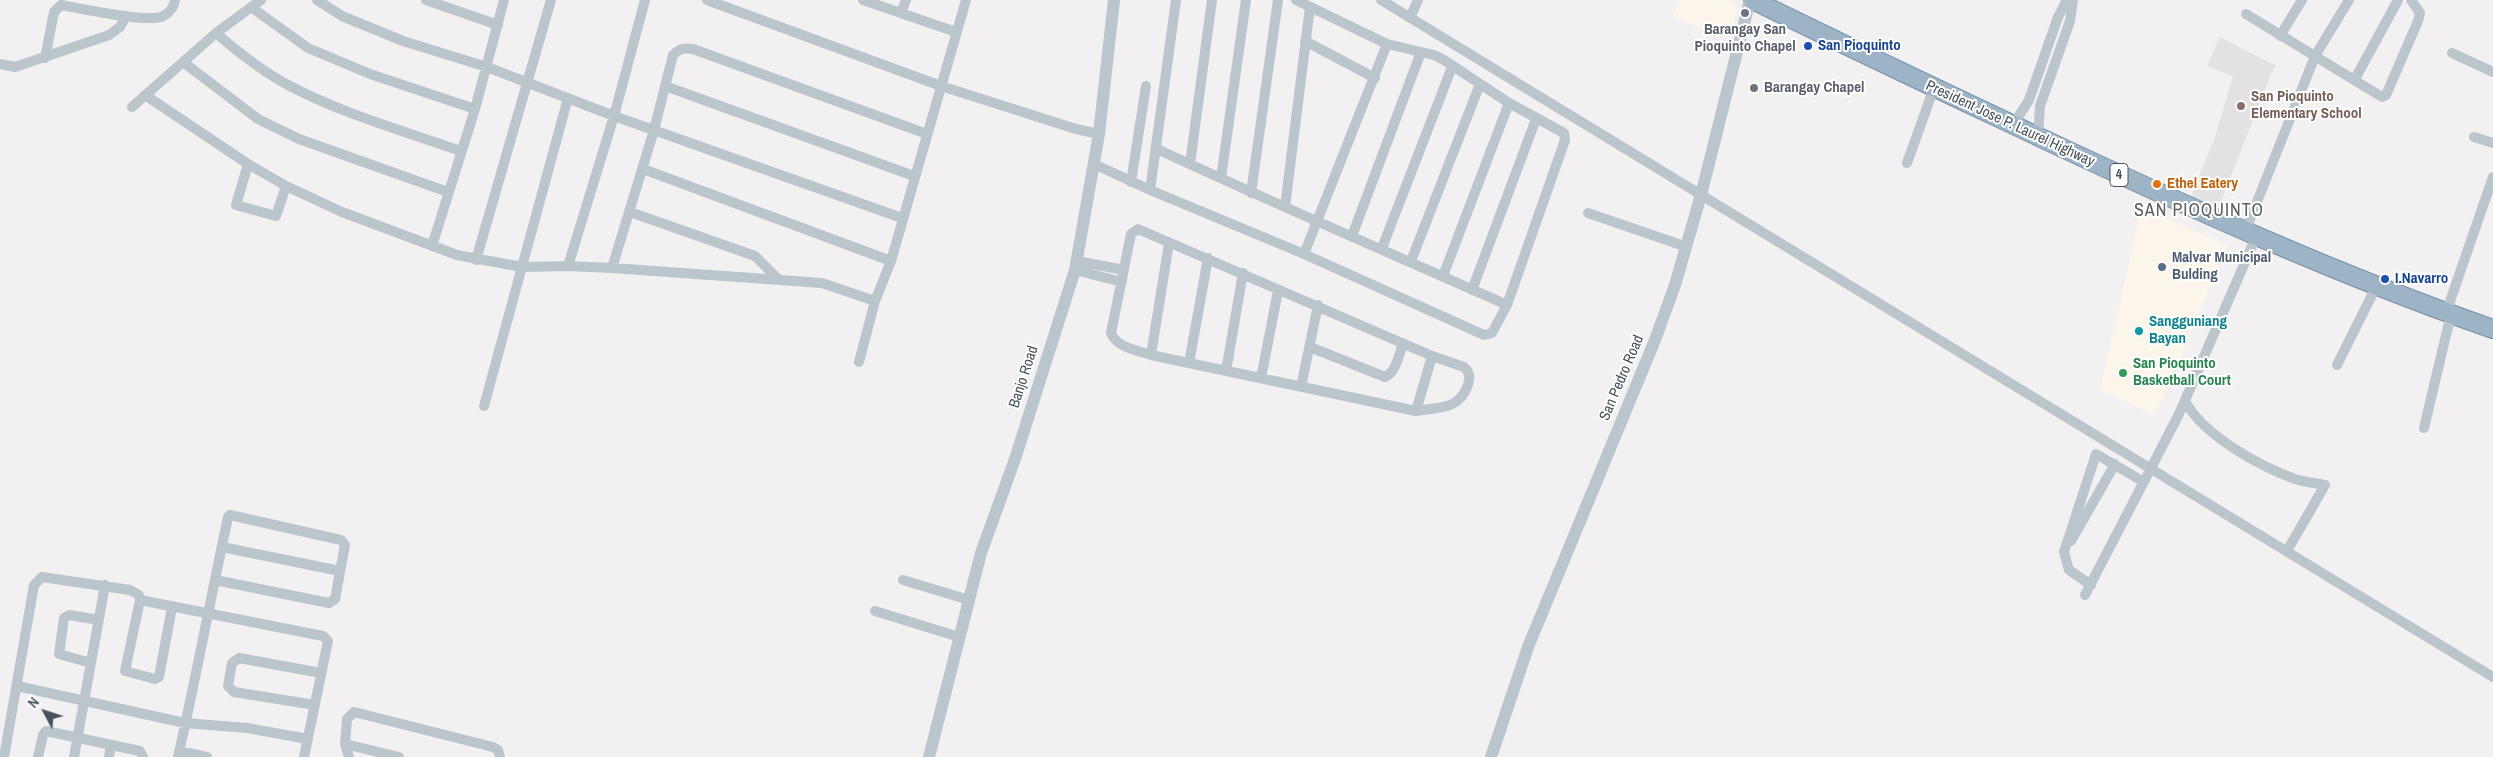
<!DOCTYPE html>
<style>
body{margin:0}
#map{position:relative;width:2493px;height:757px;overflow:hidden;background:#f2f0f0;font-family:"Archivo Narrow",sans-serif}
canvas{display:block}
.north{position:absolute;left:20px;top:687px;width:50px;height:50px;-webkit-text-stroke:4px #fff;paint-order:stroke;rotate:310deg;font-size:14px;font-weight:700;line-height:20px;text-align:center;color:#48545d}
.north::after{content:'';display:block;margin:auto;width:18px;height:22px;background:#48545d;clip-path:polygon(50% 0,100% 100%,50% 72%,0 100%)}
</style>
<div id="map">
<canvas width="2493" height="757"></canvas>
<div class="north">N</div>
</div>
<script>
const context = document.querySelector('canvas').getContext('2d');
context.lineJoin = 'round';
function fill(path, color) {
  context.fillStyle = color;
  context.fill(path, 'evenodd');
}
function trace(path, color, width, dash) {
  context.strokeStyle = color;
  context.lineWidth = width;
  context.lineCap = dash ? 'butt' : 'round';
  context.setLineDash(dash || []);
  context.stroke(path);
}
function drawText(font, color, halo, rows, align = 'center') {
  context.font = font + ' "Archivo Narrow",sans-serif';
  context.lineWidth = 4;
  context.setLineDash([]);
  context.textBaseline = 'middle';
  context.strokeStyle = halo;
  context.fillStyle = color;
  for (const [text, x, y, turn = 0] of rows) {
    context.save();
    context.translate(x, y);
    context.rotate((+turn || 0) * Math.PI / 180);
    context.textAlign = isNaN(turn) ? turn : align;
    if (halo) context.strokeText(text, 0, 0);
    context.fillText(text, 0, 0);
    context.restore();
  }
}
const commercial = new Path2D(`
 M1680 0H1724L1737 6 1731 39 1672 17Z
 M2141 209 2228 245 2155 415 2100 391Z`);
const education = new Path2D(`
 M2220 37 2276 66 2271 74 2218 209 2191 197 2215 137 2233 76 2207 66Z`);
const minor = new Path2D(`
 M317 0 342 16 403 41 487 67 614 116 902 218
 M426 0 498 25
 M707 0 941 86 1076 129 1099 134
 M863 0 956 32
 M1381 0 2493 677
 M251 7 308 48 370 74 475 109
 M901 13 906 0
 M2246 14 2382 97 2386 95 2418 21 2420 13 2411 0
 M1410 18 1418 0
 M216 33C239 53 263 72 290 86 343 114 404 131 461 151
 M2280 36 2302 0
 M1305 41 1375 78
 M2452 53 2493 72
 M45 58 54 12 61 5C82 9 144 22 161 17 169 14 174 7 175 0
 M183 62 258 119 299 139 448 192
 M0 64 15 67 109 35 120 27 126 16
 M2355 79 2398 0
 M665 86 914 176
 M145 95 248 164 286 186 342 212 457 255 522 267 568 266 612 268 822 283 875 301
 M132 107 216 33 261 0
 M2013 125 2029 100 2058 17 2067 0
 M2038 137 2040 106 2070 21 2073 0
 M2474 137 2493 143
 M1157 149C1273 203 1390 253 1507 305
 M1907 163 1934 88
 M248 164 236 205 276 216 286 186
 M1094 164 1150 190 1304 254 1484 335 1492 333 1507 305 1565 140 1564 133 1509 103 1444 60 1434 55 1387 44 1296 0
 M1190 164 1212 0
 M643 169 891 261
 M1221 178 1246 0
 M1131 182 1146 86
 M1150 190 1176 0
 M1251 193 1278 0
 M1285 207 1310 7
 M630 212 755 256 778 279
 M1588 213 1687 247
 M1138 229 1432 356 1464 367C1470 372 1470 377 1468 385 1459 410 1439 407 1416 411L1151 355C1137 350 1117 348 1111 333L1131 234Z
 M2245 232 2315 56 2349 0
 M1352 236 1421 52
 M432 246 475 109 504 0
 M1382 248 1452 67
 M1304 254 1387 44
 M476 260 551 0
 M1077 261 1124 270
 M1411 261 1480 84
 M568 266 614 116 645 0
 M612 268 654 130 673 55C680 48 684 48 693 49L927 134
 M1075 270 1122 282
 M1443 276 1509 103
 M1472 290 1536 119
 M2446 313 2493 177
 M1310 347 1385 377C1396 372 1399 355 1403 343
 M1151 355 1169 243
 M859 362 875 301 891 261 966 0
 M1189 363 1208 258
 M2337 365 2377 285
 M1226 371 1243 273
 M1261 378 1278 291
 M1301 387 1318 305
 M2185 401C2203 435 2259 466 2295 479 2304 482 2315 483 2325 485L2287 551
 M484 406 568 98
 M1416 411 1432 356
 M2424 428 2451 314
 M2071 541 2115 464
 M222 547 340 571
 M903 580 969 600
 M2091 585 2069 570 2064 552 2096 454 2144 482
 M2085 595 2179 414 2256 237
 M140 600 125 671 155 679 159 677 172 607
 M875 611 959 637
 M91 663 59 654 64 618 69 615 99 620
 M17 686 185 723 247 728 308 739
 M315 705 234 692 228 686 232 663 239 658 321 673
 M345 744 399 757
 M179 751 207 757
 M4 757 34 585 42 577 130 590 139 595 140 600 323 636 328 641 304 757
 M38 757 43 735 46 731 140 751 143 757
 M74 757 105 585
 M109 757 111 745
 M178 757C196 677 211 597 228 517L230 515 341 540 345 545 335 599 329 603 215 580
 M349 757 345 744 347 719 354 712 493 747 498 750 500 757`);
const tertiary = new Path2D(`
 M929 757 981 553 1015 459 1075 270 1099 134 1114 0
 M1491 757 1528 647 1655 340 1675 285 1701 195 1750 0`);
const trunk = new Path2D(`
 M1753 0C1848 47 1944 92 2039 137 2188 207 2338 275 2493 329`);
const markers = [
 [1745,13,5,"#6b7280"],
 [1808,46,5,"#1a4fb4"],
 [1754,88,5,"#6b7280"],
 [2241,106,5,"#8d6e63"],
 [2157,184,5,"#e8710a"],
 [2162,267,5,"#5c6f8a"],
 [2385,279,5,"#1a4fb4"],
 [2139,331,5,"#0f9aa8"],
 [2123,373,5,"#2e9e5b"]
];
const shields = [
 [2119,175,18]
];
const shieldNames = [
 ["4",2119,175]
];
const worshipNames = [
 ["Barangay San",1745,30],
 ["Pioquinto Chapel",1745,47],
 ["Barangay Chapel",1764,88,"left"]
];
const transitNames = [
 ["San Pioquinto",1818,46],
 ["I.Navarro",2395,279]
];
const educationNames = [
 ["San Pioquinto",2251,97],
 ["Elementary School",2251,114]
];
const streetNames = [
 ["President Jose P. Laurel Highway",2010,124,25],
 ["Banjo Road",1024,377,-72],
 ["San Pedro Road",1622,378,-67]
];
const foodNames = [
 ["Ethel Eatery",2167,184]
];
const serviceNames = [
 ["Malvar Municipal",2172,258],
 ["Bulding",2172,275]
];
const cultureNames = [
 ["Sangguniang",2149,322],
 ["Bayan",2149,339]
];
const leisureNames = [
 ["San Pioquinto",2133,364],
 ["Basketball Court",2133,381]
];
const quarterNames = [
 ["SAN PIOQUINTO",2199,211]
];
fill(commercial, '#fcf6ea');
fill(education, '#e3e1e2');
trace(trunk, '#7391aa', 20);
trace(minor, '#bbc5cc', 10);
trace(tertiary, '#bbc5cc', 12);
trace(trunk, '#9cb4c6', 18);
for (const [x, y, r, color] of markers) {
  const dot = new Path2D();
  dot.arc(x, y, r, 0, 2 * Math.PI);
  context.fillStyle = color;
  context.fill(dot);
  trace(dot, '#fff', 2);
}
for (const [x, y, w] of shields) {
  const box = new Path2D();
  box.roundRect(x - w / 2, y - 11.5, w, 23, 4);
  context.fillStyle = '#fff';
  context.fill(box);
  trace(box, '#48545d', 1);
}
drawText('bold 14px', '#48545d', null, shieldNames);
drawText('bold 15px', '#5b616d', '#fff', worshipNames);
drawText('bold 15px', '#164399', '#fff', transitNames, 'left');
drawText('bold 15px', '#785e54', '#fff', educationNames, 'left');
drawText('15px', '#48545d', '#fff', streetNames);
drawText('bold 15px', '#c56008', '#fff', foodNames, 'left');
drawText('bold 15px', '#4e5e75', '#fff', serviceNames, 'left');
drawText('bold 15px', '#0d838f', '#fff', cultureNames, 'left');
drawText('bold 15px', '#27864d', '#fff', leisureNames, 'left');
context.letterSpacing = '1px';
drawText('18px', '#5c6065', '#fff', quarterNames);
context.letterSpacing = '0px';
</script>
